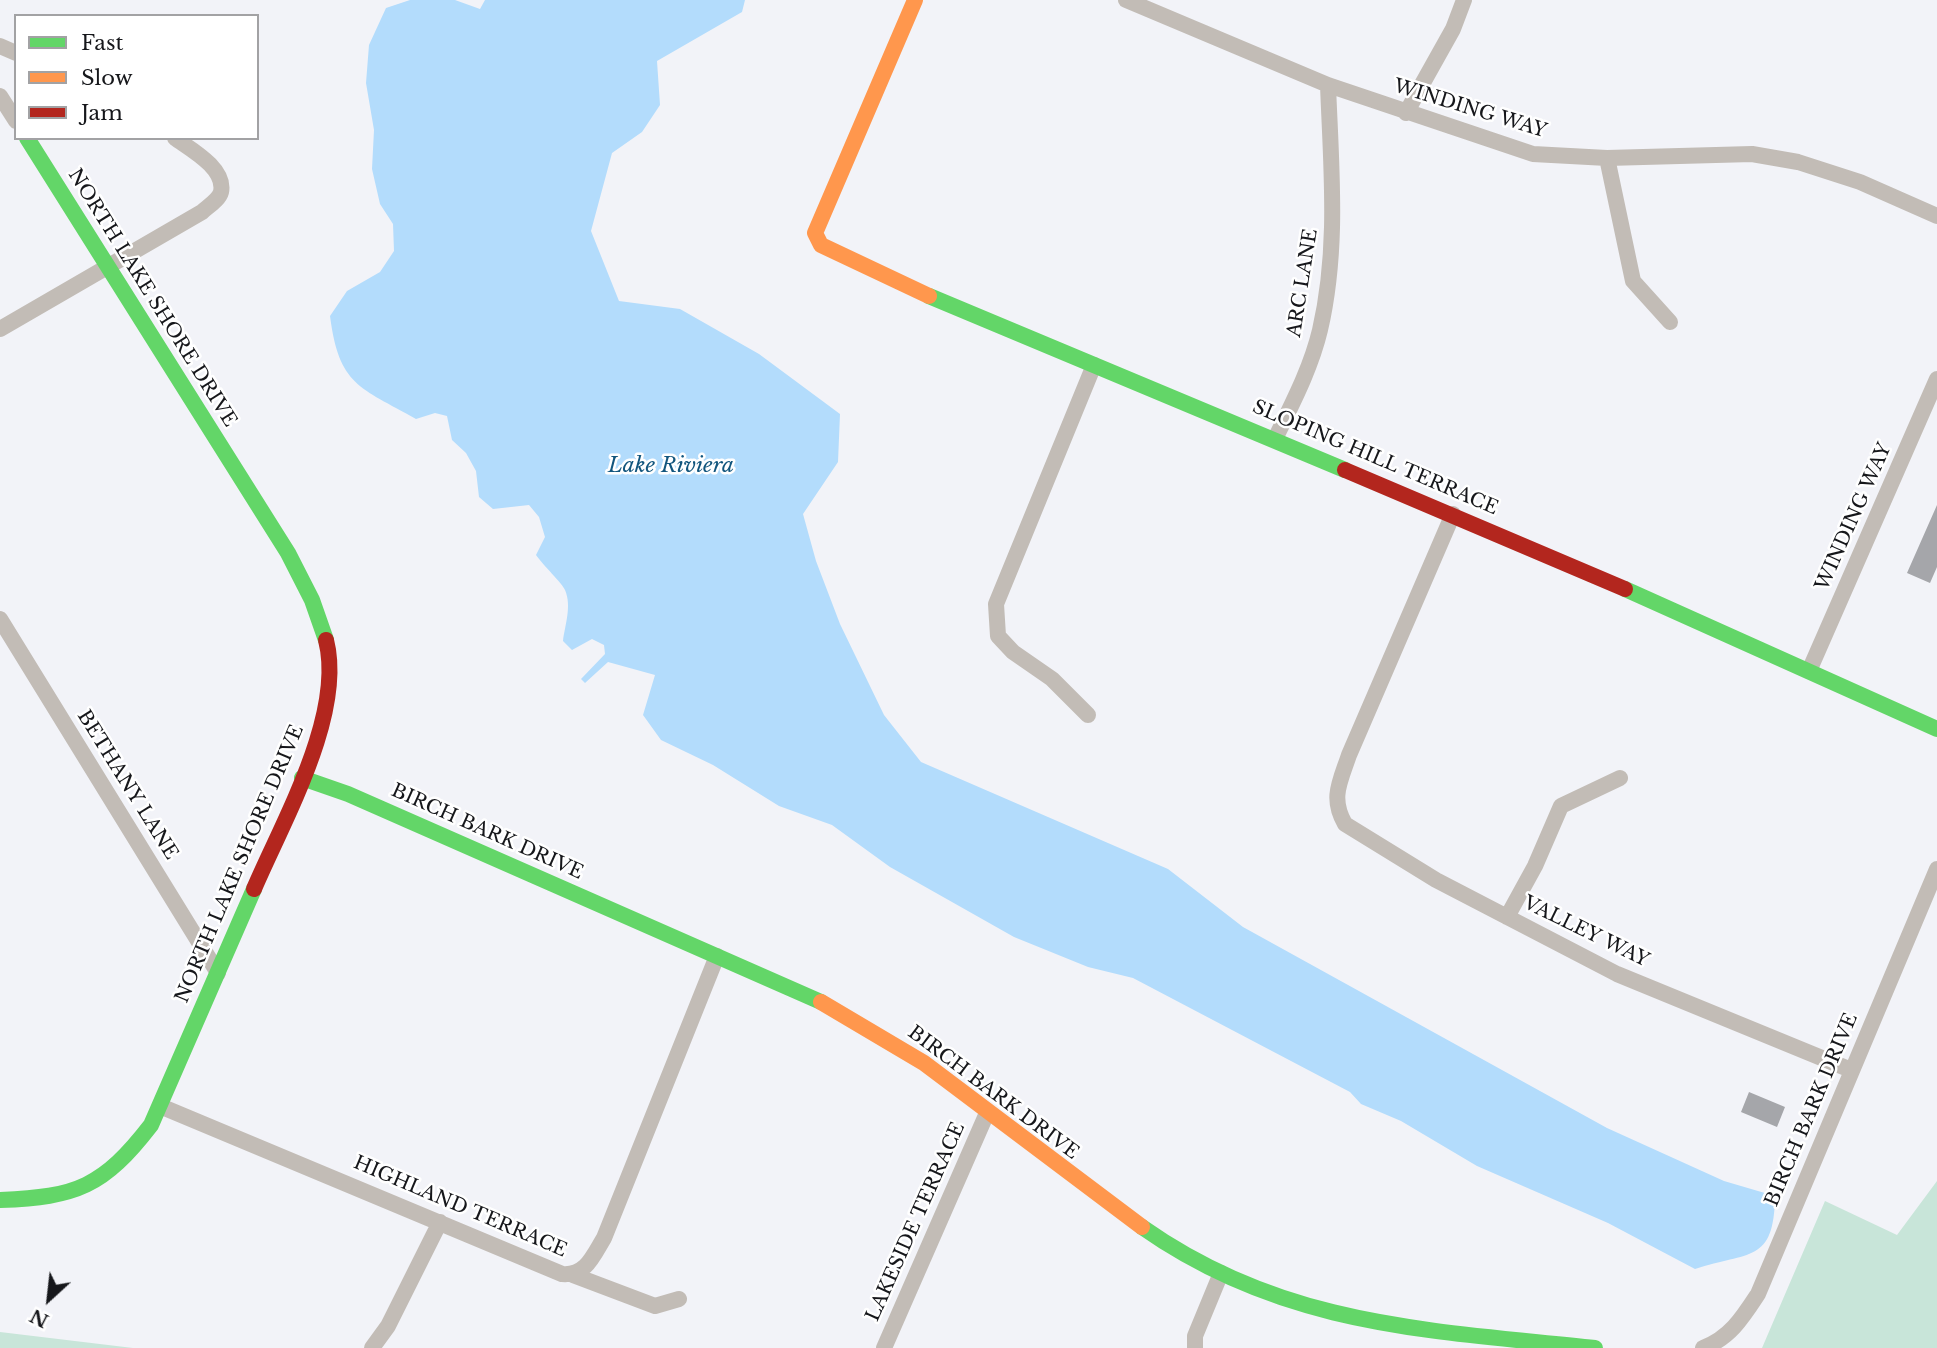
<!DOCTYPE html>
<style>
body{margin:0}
#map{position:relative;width:1937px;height:1348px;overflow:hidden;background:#f2f3f8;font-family:"Libre Baskerville",serif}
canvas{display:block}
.legend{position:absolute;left:14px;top:14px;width:245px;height:126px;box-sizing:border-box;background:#fff;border:2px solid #a2a2a4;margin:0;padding:9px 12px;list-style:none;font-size:21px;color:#16171b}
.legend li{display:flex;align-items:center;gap:14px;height:35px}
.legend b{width:35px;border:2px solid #a2a2a4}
.north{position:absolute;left:14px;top:1264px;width:70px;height:70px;-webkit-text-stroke:5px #fff;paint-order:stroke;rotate:207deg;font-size:19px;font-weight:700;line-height:28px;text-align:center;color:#16171b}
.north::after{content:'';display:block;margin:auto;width:24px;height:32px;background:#16171b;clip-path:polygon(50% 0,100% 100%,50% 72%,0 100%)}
</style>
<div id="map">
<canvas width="1937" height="1348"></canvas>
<ul class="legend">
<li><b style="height:9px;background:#63d668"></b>Fast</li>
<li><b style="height:9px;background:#ff974d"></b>Slow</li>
<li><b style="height:9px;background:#b3261e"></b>Jam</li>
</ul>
<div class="north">N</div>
</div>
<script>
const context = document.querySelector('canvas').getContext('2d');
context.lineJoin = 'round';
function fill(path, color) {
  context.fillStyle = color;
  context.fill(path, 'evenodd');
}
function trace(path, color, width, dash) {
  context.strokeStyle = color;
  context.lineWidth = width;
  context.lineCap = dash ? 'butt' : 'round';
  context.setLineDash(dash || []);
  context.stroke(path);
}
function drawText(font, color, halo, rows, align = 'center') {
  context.font = font + ' "Libre Baskerville",serif';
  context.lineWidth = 5;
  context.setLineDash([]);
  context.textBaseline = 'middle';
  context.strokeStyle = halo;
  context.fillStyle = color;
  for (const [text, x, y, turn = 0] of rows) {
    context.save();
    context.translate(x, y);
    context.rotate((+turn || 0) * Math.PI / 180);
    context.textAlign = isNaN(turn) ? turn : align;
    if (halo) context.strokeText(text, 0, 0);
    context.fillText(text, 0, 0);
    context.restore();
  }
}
const green = new Path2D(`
 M1937 1181V1348H1762L1825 1201 1897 1235Z
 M0 1332 133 1348H0Z`);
const water = new Path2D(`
 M410 0H455L480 9 485 0H745L742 12 657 61 660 105 642 132 612 153 591 231 619 301 680 309 759 354 840 414 838 462 803 514 816 561 840 624 884 715 921 762 1168 869 1243 927 1607 1128 1724 1181 1775 1196C1774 1264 1749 1251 1695 1269L1608 1223 1477 1166 1401 1121 1361 1104 1350 1092 1133 978 1088 967 1014 937 890 867 832 825 779 806 713 765 661 740 643 715 655 675 608 662 585 683 581 679 605 654 604 645 592 639 572 650 563 641C565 625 572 606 565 590 563 584 542 564 536 555L545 537 539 517 529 505 493 509 479 497 476 471 466 453 452 440 447 416 435 413 416 419C360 387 339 386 330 316L347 291 380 272 394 251 393 224 380 204 372 169 374 130 366 83 369 45 386 8Z`);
const building = new Path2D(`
 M1937 505V567L1930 583 1907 573Z
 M1749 1092 1785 1107 1777 1127 1741 1112Z`);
const street = new Path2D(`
 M1126 0 1328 85 1533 154 1607 158 1752 154 1798 162 1860 182 1937 216
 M0 46 16 53
 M0 96 16 121
 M1406 113 1453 29 1464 0
 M1607 158 1633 281 1670 322
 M0 329 202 212C207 207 219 200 221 192 226 168 190 149 175 138
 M1275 439C1292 404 1311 368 1320 330 1339 248 1331 167 1328 85
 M1453 514 1349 755C1340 782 1330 798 1345 824L1436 880 1617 974 1851 1070
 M0 619 218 973
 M1809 671 1937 379
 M1088 715 1052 679 1013 652 998 636 996 604 1094 365
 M1507 917 1535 866 1561 806 1620 778
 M160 1106 562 1274C586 1276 593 1256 604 1238L717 956
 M573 1275 655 1306 679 1299
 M372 1348 388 1326 440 1222
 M884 1348 987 1113
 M1195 1348V1336L1221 1273
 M1703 1348C1730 1338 1743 1317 1758 1294L1937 869`);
const fast = new Path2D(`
 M27 138 288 553 312 600 326 640
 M929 296 1345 470
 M1625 589 1937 729
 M302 778 348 794 821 1002
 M0 1200C77 1197 103 1187 151 1125L254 889
 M1142 1227C1284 1327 1429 1330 1595 1348`);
const slow = new Path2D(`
 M915 0 815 233 821 245 929 296
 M821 1002 924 1063 1142 1227`);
const jam = new Path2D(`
 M1345 470 1625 589
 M254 889C283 821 345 714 326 640`);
const streetNames = [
 ["WINDING WAY",1470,109,17],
 ["ARC LANE",1303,283,-81],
 ["NORTH LAKE SHORE DRIVE",152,298,58],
 ["SLOPING HILL TERRACE",1375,458,23],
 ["WINDING WAY",1854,517,-66],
 ["BETHANY LANE",127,785,58],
 ["BIRCH BARK DRIVE",487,832,24],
 ["NORTH LAKE SHORE DRIVE",240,864,-67],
 ["VALLEY WAY",1586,932,26],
 ["BIRCH BARK DRIVE",993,1093,37],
 ["BIRCH BARK DRIVE",1812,1110,-67],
 ["HIGHLAND TERRACE",460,1207,23],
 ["LAKESIDE TERRACE",916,1222,-66]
];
const waterNames = [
 ["Lake Riviera",671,466]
];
fill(green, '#c8e5d9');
fill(water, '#b3dcfc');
fill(building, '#a5a6aa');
trace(street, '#c2bcb6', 16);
trace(fast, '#63d668', 16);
trace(slow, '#ff974d', 16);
trace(jam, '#b3261e', 16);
drawText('19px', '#16171b', '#fff', streetNames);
drawText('italic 21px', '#11557d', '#fff', waterNames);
</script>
